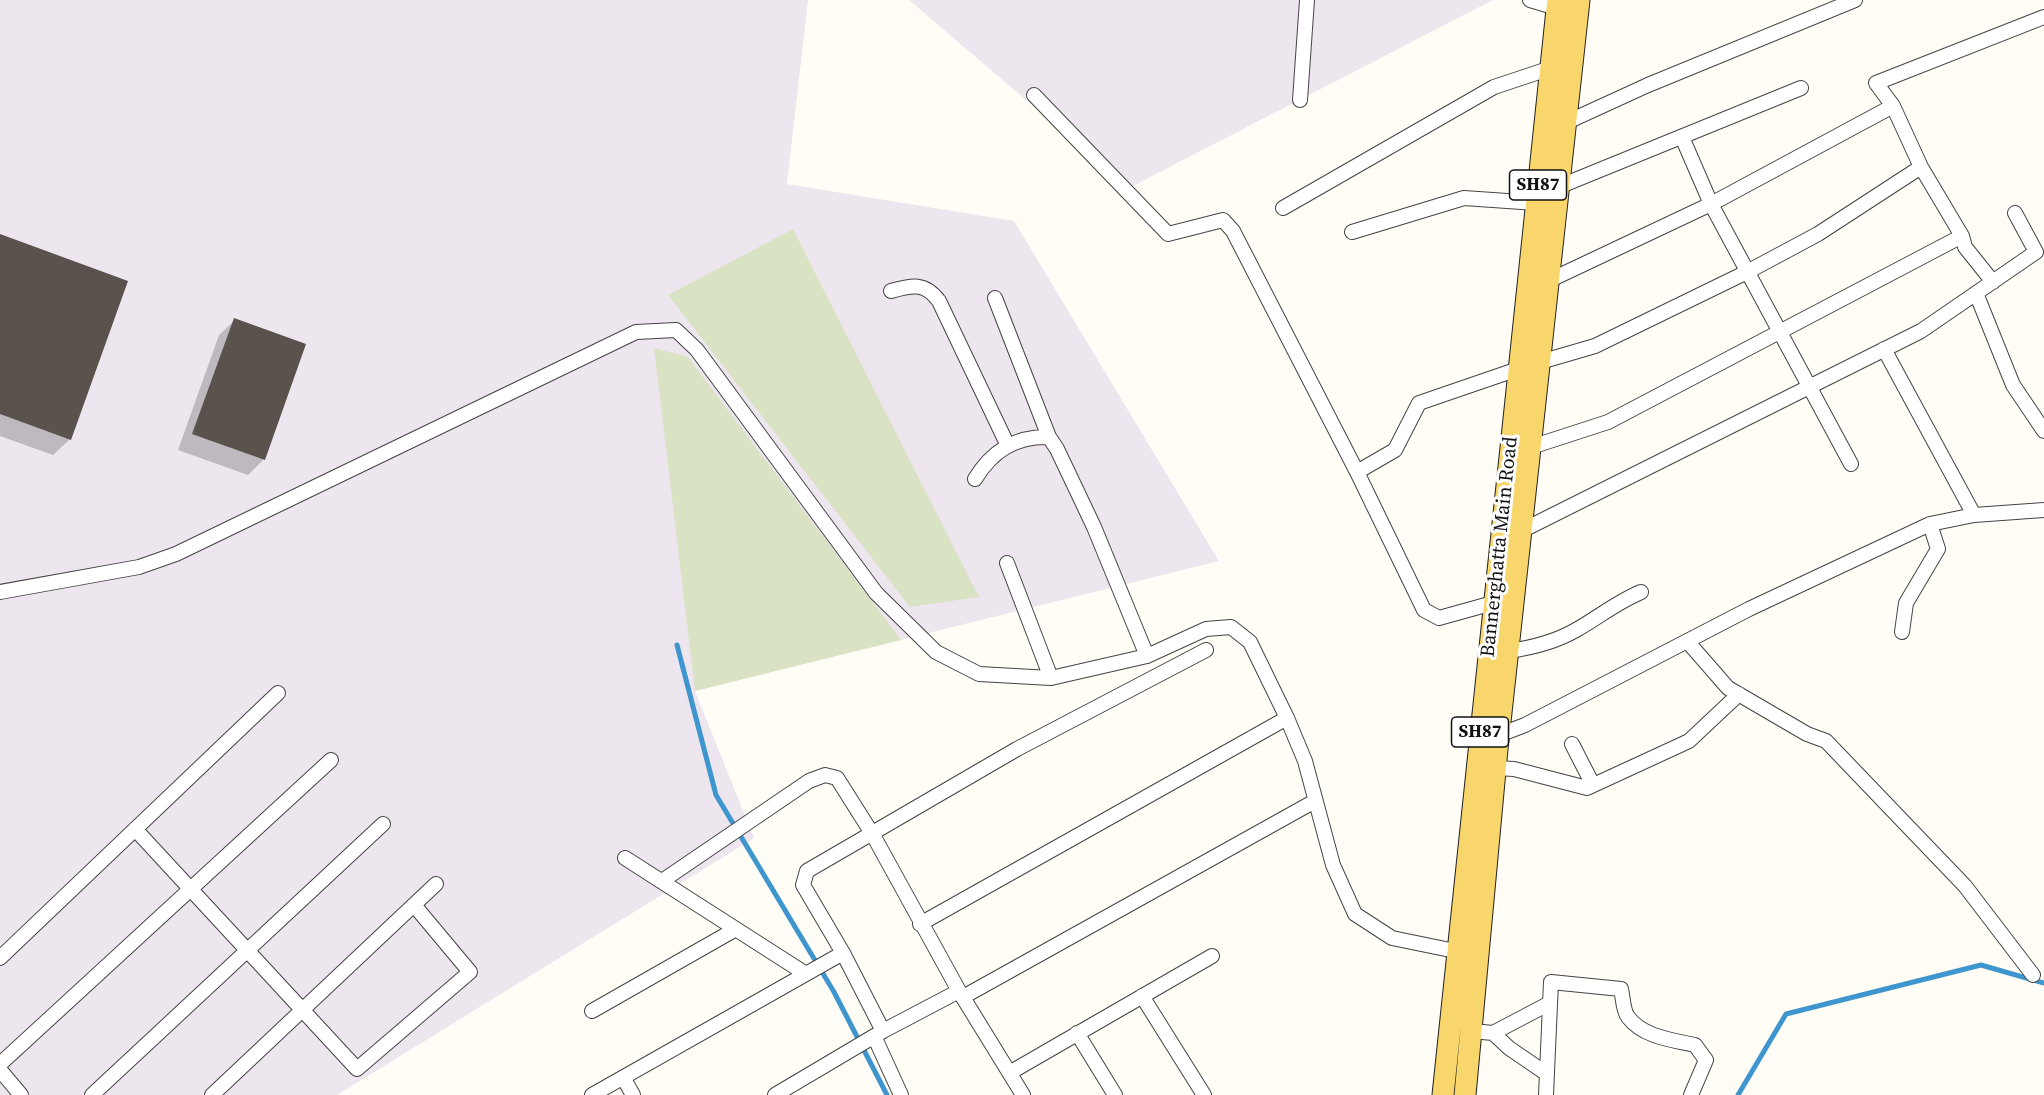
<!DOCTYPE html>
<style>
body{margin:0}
canvas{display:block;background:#fffdf5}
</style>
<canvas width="2044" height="1095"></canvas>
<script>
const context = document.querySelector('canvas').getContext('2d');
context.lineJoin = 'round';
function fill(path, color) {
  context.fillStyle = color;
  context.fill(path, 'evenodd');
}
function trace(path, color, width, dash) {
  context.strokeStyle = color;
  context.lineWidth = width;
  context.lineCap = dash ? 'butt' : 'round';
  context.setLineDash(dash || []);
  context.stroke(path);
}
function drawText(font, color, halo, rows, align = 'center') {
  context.font = font + ' "Source Serif 4",serif';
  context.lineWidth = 6;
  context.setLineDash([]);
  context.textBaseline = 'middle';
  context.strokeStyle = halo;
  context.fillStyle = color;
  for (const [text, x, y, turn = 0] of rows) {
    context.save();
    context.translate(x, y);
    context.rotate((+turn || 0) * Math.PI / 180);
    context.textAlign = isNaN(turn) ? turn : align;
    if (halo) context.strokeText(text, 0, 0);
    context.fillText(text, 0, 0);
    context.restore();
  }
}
const industrial = new Path2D(`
 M0 0H808L787 184 1014 221 1219 561 695 691 754 838 337 1095H0Z
 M909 0H1493L1129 188Z`);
const cemetery = new Path2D(`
 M793 229 979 597 910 607 668 295Z
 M654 348 688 357 901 640 695 691Z`);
const shadow = new Path2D(`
 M0 239 126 282 69 440 53 455 0 436Z
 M235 320 305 345 263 460 248 475 178 450 219 335Z`);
const stream = new Path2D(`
 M677 645 716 795 834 992 887 1095
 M1738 1095 1786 1014 1981 965 2044 983`);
const building = new Path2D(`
 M0 234 128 281 71 440 0 414Z
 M234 318 306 344 265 460 192 434Z`);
const street = new Path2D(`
 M1530 0 1557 8
 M1034 95 1168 234 1223 220 1233 231 1357 472 1424 610 1439 618 1493 603
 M1300 100 1307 0
 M1565 123 1648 85 1855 0
 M1682 137 1711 204 1893 106
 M1558 187 1801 88
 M1283 208 1494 87 1551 68
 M1352 232 1464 198 1536 203
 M1548 281 1711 204 1851 464
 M1993 282 1965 247 1962 236 1921 167 1893 106 1876 83 2044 17
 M891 291C912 285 925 282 939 301L1008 446
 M1976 293 2013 385 2044 431
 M995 298 1049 437
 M1884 349 1974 515
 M1540 362 1595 346 1747 272 1818 234 1921 167
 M1531 447 1608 422 1962 236
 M1357 472 1395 450 1419 403 1518 369
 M975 479C992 451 1015 436 1049 437L1057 449 1094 527 1147 656
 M1523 530 1921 331 2036 252 2015 213
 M1007 563 1051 678
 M0 592 139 567 176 554 636 332 676 330 697 350 876 593 936 652 979 674 1051 678 1147 656 1206 629 1231 627 1250 642 1287 718 1305 761 1333 865 1355 914 1392 938 1465 953
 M1902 632 1906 603 1938 549 1930 524
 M1687 641 1728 688 1807 734 1826 741 1965 886 2033 975
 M1509 651C1530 648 1557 641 1576 630 1599 617 1617 602 1641 592
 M1491 733 1499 735 1525 725 1749 609 1930 524 1974 515 2044 510
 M1572 744 1593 785
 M1496 768 1514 769 1587 788 1689 741 1739 694
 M135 829 357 1069 470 972 414 905
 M625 858 806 974
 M662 881 809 781 825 775 837 778 873 835 959 991 1023 1095
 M920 924 1287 718
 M0 958 278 693
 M959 991 883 1031 843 953 803 885 807 871 1017 749 1206 650
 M1142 996 1204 1095
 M963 997 1315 801
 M592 1011 736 929
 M1472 1031 1493 1033 1550 1003
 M1077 1033 1115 1095
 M1493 1033 1509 1048 1547 1074
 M874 1036 901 1095
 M0 1064 331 760
 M0 1070 21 1095
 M1011 1072 1212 956
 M624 1079 633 1095
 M92 1095 383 824
 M212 1095 436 884
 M592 1095 843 953
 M775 1095 883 1031
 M1546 1095 1551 982 1621 989C1623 997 1623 1011 1628 1017 1643 1037 1672 1040 1695 1045L1706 1060 1691 1095`);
const primary = new Path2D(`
 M1443 1095 1558 0
 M1465 1095 1497 749 1579 0`);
const shields = [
 [1538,185,57],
 [1480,732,57]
];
const shieldNames = [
 ["SH87",1538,185],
 ["SH87",1480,732]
];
const streetNames = [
 ["Bannerghatta Main Road",1500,547,-84]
];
fill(industrial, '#eee6ef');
fill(cemetery, '#d9e3c4');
fill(shadow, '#0003');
trace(stream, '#3f96cf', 5);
fill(building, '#5a524d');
trace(street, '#444', 16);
trace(primary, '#222', 23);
trace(street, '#fff', 14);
trace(primary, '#f9d66b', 21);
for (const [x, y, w] of shields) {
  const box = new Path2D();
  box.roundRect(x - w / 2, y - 15, w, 30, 4.5);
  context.fillStyle = '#fff';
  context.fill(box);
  trace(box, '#111', 1.5);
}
drawText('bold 18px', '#111', null, shieldNames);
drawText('20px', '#111', '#fff', streetNames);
</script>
